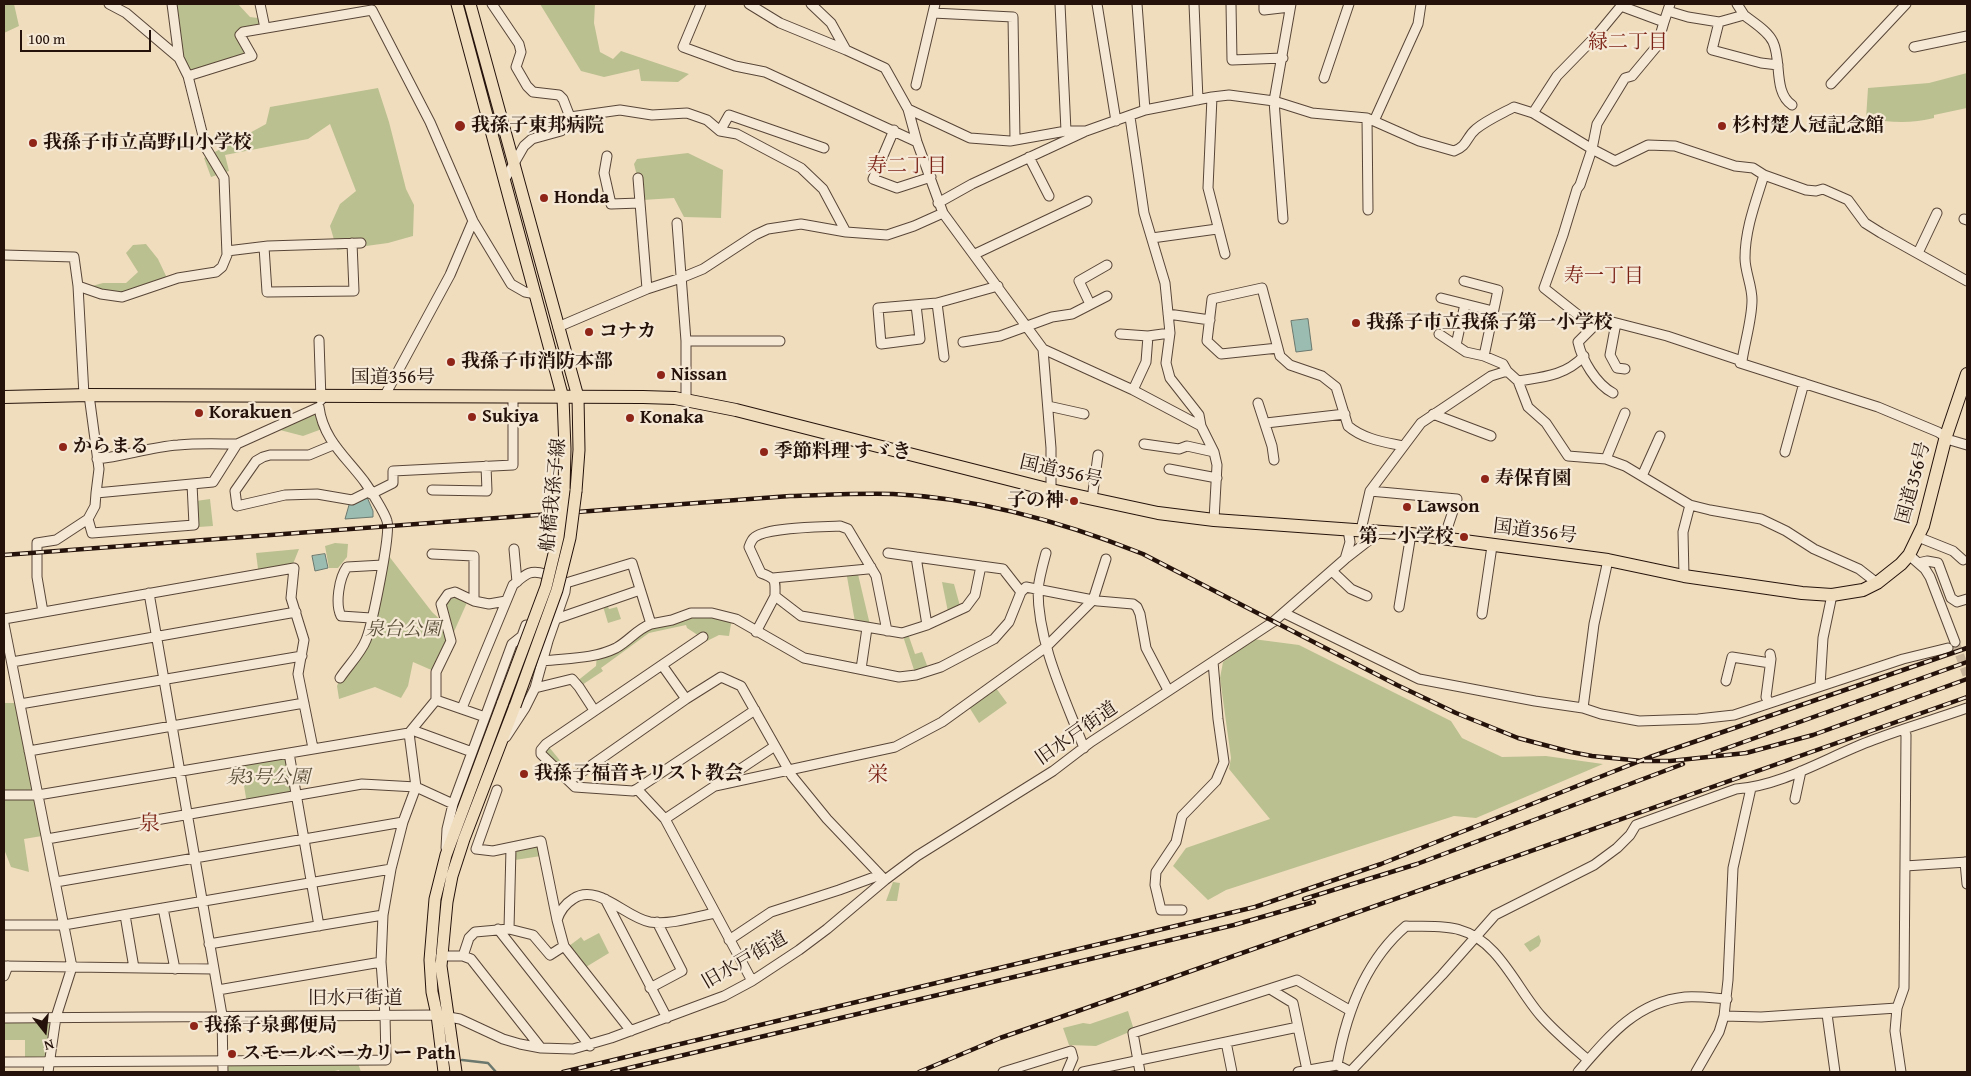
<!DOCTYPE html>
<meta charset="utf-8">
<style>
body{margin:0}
#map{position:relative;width:1971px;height:1076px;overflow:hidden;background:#f0ddbe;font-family:"Gentium Book Plus",serif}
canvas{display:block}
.frame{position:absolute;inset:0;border:5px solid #25120a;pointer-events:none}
.north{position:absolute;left:20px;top:1006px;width:50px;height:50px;-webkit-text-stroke:4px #f5e9d5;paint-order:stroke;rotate:164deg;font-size:14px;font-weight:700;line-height:20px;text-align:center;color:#25120a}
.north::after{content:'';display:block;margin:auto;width:18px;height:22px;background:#25120a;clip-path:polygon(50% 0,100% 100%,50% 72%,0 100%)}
.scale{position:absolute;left:20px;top:30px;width:131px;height:22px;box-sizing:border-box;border:2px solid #25120a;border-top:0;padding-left:6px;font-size:15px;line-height:18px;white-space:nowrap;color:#25120a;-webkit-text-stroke:4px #f5e9d5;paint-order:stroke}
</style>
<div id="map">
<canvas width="1971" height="1076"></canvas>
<div class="frame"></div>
<div class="north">N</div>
<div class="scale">100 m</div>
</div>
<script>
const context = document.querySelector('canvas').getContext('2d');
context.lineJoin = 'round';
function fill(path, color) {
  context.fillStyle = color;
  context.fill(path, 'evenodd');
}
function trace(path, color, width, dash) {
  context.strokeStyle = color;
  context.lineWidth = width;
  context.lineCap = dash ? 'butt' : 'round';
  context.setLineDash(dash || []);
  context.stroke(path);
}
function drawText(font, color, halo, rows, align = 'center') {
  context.font = font + ' "Gentium Book Plus","Noto Serif JP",serif';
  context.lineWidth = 4.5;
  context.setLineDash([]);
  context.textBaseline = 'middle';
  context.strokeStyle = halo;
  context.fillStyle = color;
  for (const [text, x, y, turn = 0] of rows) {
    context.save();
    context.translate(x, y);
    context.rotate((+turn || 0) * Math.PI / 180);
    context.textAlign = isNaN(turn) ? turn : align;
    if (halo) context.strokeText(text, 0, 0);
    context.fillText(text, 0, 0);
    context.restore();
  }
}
const green = new Path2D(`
 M4 4H14L19 26 4 33Z
 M174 4H238L250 17 258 18 261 22 258 25 240 29 248 53 191 72 182 57Z
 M540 4H595L594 23 600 52 613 59 621 51 689 74 678 82 641 81 639 69 604 77 581 71Z
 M1967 73V108L1934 115V118C1911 124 1889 122 1866 119L1868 88 1929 83Z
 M378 88 389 122 406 189 414 205 413 236 388 243 337 250 330 226 340 204 356 191 330 124 308 139 225 155 229 171 211 177 204 158 266 124 270 107Z
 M688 153 723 170 721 218 684 217 674 198 643 200 634 164 637 159Z
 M146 244 158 259 167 278 123 295 88 287 103 283H126L138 272 126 253 133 245Z
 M312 413 316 415 322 429 303 436 276 429Z
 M210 499 213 526 199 527 196 501Z
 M335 543 348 544 347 557 338 568H329L325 546Z
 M299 549 293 564 258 569 256 553Z
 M385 551 432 612 447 626 441 604 448 594 469 598 436 672 413 662 408 686 401 698 375 687 339 699 337 686 340 678 366 641Z
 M857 570 871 629 855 622 846 571Z
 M942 582 954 584 960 606 948 612Z
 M606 602 609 609 617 607 621 619 608 623 602 603Z
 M691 613 732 618 729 636 719 635 707 641 687 628 686 625 649 633 601 668 603 671 579 687 576 682 596 666 597 655 641 628Z
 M907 631 915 654 922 652 928 668 915 673 902 633Z
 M1253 639 1299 645 1451 721 1462 738 1502 757 1546 756 1603 764 1476 818 1454 816 1226 890 1208 900 1173 866 1186 848 1270 819 1229 769 1231 758 1220 678 1223 662Z
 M996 688 1007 703 979 723 969 707Z
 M4 703H16L33 787 30 790H5Z
 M549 747 571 774 568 775 546 753V750Z
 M289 753 296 795 247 804 240 761Z
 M4 798H33L35 801 42 836 24 839 29 872 11 867 4 849Z
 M536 844 540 847 541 856 515 860C515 846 524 847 536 844Z
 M893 882 900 883 897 901H886Z
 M599 933 609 953 586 967 569 946 581 937 584 941Z
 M1539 935 1541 941 1539 946 1530 952 1524 944Z
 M1128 1011 1134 1030 1096 1046 1069 1045 1063 1028 1083 1023 1090 1024Z
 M5 1023H49L52 1026 48 1056 45 1059 25 1058V1040H5Z
 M358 1063 361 1072H340L339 1070 331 1072H227V1067L230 1064Z`);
const water = new Path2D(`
 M1308 319 1312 350 1296 352 1291 321Z
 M367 497 373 511V517L345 519 349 505Z
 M325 554 328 568 315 571 312 556Z`);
const stream = new Path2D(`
 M462 1060 488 1063 496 1072`);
const minorTunnel = new Path2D(`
 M1955 642 1967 675`);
const minor = new Path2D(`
 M109 4 126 13 179 58 188 76 252 56 240 35 243 32 372 10 430 122 473 221 511 284 525 292 536 294
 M172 4 179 58
 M260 4 265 28
 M492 4 519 44 521 52 516 67 527 86 533 92 559 95 563 99 570 117 620 110 652 115 687 113 707 120 720 131 737 134 801 168 823 189 846 232
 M701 4 683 47 735 66 765 72 917 142
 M749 4 780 23 846 50
 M811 4 831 23 846 50 885 68 908 109 917 142 943 213 1043 349 1051 448V490
 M1060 4 1066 131
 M1097 4 1116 121
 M1137 4 1145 110
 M1194 4 1198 100
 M1231 4 1232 60 1283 58
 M1264 4V10L1290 7
 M1670 4 1664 22 1621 6 1597 35 1557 76 1533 113 1592 149 1615 161 1648 145 1675 146 1735 166 1753 168 1764 175 1806 190 1816 191 1823 189 1848 200 1865 223 1881 233 1967 281
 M1668 11 1688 17 1719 22 1744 15 1737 4
 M933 13 1013 17 1015 139
 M1744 15C1754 23 1768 31 1773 42 1782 61 1773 92 1792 105
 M1719 22 1712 50 1761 63 1778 65
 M1914 47 1967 36
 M1324 78 1349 4
 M1831 84 1906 4
 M916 85 935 4
 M1212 97 1208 188 1225 254
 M908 109 970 138 1010 141 1066 131H1086L1145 110 1212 97 1229 95 1274 101 1312 113 1367 118 1419 141 1454 151C1468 146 1466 137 1476 129 1487 120 1501 114 1514 107L1533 113
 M1130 117 1144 213 1165 283 1170 333 1166 363 1170 378 1199 415 1201 426 1214 452 1217 465 1214 520
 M1367 118 1368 210
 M1374 121 1418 24 1421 4
 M894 130 873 179 897 188 931 177
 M720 131 729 115 824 148
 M607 156 604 173 611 204 640 203
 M1029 157 1049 196
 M638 178 647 289
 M505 179 524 146 532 139 561 131 570 117
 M938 203 972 184 1084 132
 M1283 219 1274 101 1291 4
 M1964 219 1967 220
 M677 223 686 341
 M1152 238 1217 229
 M264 247 267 292 354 291 352 243
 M227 251 268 246 361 243
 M1918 253 1937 213
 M975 254 1087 201
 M4 255 74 257 78 286 101 294 122 297 178 278 216 272 222 267 227 255 224 178 206 148 188 76
 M1464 281 1498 290 1484 356
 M78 286 84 395
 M1441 298 1493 311
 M937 303 944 357
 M1090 304 1079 281 1107 265
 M916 305 920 339 881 344 878 308 937 303 998 286
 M1168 314 1210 320
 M1616 323 1610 355 1617 368 1625 369
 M1592 326 1544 288 1563 235 1577 189 1580 185 1592 149 1597 124 1625 78 1632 76 1657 46 1664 22
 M558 327 647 289 681 278 703 269 755 235 768 229 801 224 846 232 887 235 914 226 943 213
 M1120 334 1148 336 1170 333
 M1439 334 1466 352 1484 356 1503 364 1507 371 1518 381 1528 407 1546 423 1568 456 1606 459 1625 466 1690 505 1710 510 1761 519 1786 531 1814 549 1859 569 1877 583
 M319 340 321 400
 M963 342 1000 336 1052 317 1072 314 1107 296
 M1456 345 1465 304
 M1278 348 1221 354 1207 341 1212 299 1262 288 1280 356 1290 365 1322 376 1336 387 1348 426C1363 439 1384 442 1403 446
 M1043 349 1133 390 1201 426
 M1742 361C1745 341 1752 319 1752 300 1752 285 1745 272 1745 258 1745 229 1756 201 1764 175
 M1518 381C1543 377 1565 376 1584 356
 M1133 390 1146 362 1148 336
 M1613 393C1596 384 1582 360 1578 342L1601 319 1667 336 1742 361 1740 363 1878 407 1938 432 1950 440 1967 445
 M89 395 99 469 96 493
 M384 397 450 275 473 221
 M686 400V341H780
 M1258 403 1272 446 1274 460
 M1048 406 1084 414
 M1433 414 1491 436
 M1266 423 1345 414
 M1144 444 1179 449 1187 446 1214 452
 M333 445 309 455H270L263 457 256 461 235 491 237 506 285 495 317 494 352 500 370 491
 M1785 452 1804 383
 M97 459C124 456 151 447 178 445 198 443 218 444 237 444
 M1606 459 1625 413
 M1169 469 1217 478
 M1642 476 1660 436
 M192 484 194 525 92 533 88 519 95 506 96 493 213 482 237 444 319 407C323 439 346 457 364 481 369 488 385 513 387 521 391 534 372 625 366 640 361 653 348 666 340 678
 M432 490 487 491 486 466
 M1370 491 1457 499 1444 538
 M371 494 393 483V471L513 465V397
 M1092 499 1098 455
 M1361 530 1370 491 1421 423 1491 376 1507 371
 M1918 537 1953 551 1963 560
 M514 549 517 582
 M888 553 916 557
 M1046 553C1043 564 1039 578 1038 590 1038 644 1065 698 1084 748
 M432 554 474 556V601L489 604 506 601
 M1909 555 1925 569 1930 577 1955 642
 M1345 559 1350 542 1348 530
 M1918 563 1927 561 1938 563 1951 598 1957 602 1967 599
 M1332 571 1351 589 1367 596
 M1684 576 1683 532 1690 505
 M555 578 566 583 632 563 651 624 672 620 691 613H712L736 619 804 658 899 677 916 675 941 667 994 639 1009 622 1021 592 1026 587 1098 601 1133 604 1137 607 1140 614 1146 648 1168 690
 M773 578 868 569 871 567
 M149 593 222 1015 223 1072
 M775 596C775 580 777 579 761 573L749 547C750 544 752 539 755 537 768 527 821 527 840 526L848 529 876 576 887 631
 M1399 607 1411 534
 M43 612 37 577V543L56 540 88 519
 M1284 613 1419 679 1535 701 1583 708 1601 714 1639 721 1698 719 1734 715 1903 659 1948 648
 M1482 614 1492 546
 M371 618 341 616C335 604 339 578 347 567L383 565
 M4 619 294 568 291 598 304 640 298 674 313 748
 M556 619 640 590
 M4 624 72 967 56 1017 48 1072
 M927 625 916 557 981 566
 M756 632 775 596 801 616 902 633 927 625 966 607 975 595 981 566 1003 569 1021 592
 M703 637 546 744 541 750V754L575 787 633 791 637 789 665 819 752 981
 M543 661C567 658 594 659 616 648 629 641 637 629 651 624
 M12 662 296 612
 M662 665 686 699
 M861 669 867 628
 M1726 681 1732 657 1770 663
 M1820 686 1823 638 1832 595
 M535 688 572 679 579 687 594 710
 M436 700 485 717
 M1769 703 1766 697 1771 659 1770 654
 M20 704 302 656
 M462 708 513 585C525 575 529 569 545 574
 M1583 708 1594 624 1608 560
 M412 730 472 752
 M506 737 525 708 535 688 548 641 565 592 566 583
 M29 751 304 703
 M289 753 319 926
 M569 781 686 699 721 677 741 686 792 776 827 819 885 880
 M715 786 895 747 942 722 1046 647 1093 600 1106 559
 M637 789 755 710
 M497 790 476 849 493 851 541 841 557 920
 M4 795H38L409 733
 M1795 799 1801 771
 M665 819 775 746
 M47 839 362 784 416 787 453 804 512 644 522 636 526 625
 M446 848 447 829 453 804
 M1965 862 1967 884
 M1905 866 1967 862
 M56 882 403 822
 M605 899 667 1018
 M163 908 175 969
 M1182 910H1161L1155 885 1156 872 1176 842 1182 816 1216 781 1224 762 1218 719 1213 662
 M125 915 134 968
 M4 925H64L391 869
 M498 929 590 1046
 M509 929 511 848
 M729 940 771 912 839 890 880 875
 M209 944 383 915
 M441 956H463
 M4 966 213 969
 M4 976 8 966
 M650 988 682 971 657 922
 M1270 989 1293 1003 1307 1070
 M218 990 381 962
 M1827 1014 1835 1072
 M1724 1016 1761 1017 1897 1008
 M4 1018 437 1015 460 1019 503 1039 520 1044 541 1048 573 1049 611 1038 724 996 752 981 799 950 827 929 885 880 917 856 1053 771 1091 742 1273 622 1345 559 1381 531
 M631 1031 564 946 557 920C560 911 565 904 573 899 597 882 626 918 650 922 671 925 695 917 715 913
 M1226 1042 1232 1072
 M541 1048 471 959 463 956 469 938 475 932 509 929 533 935 550 955 564 946
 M4 1062 386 1060 385 1015 381 962 383 915 391 869 403 822 416 787 409 733 436 700V672L451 641 441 604 448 594 455 592 474 601
 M1337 1065C1346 1014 1365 961 1406 926 1423 927 1444 925 1460 930 1498 940 1517 989 1541 1016 1555 1032 1572 1046 1588 1060
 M1003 1072 1071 1051 1073 1058 1067 1072
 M1083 1072 1298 1027
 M1140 1072 1133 1033 1297 980 1351 1011
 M1298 1072 1337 1065 1351 1072
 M1350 1072 1442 975 1495 915 1594 865 1617 848 1630 835 1636 825 1736 789C1783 786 1829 756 1873 740 1904 728 1936 719 1967 708
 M1578 1072C1608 1037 1636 1002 1685 997 1699 996 1713 998 1727 999
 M1696 1072 1719 1032 1724 1016 1728 980 1733 868 1751 788
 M1901 1072 1895 1031 1897 1008 1904 988 1906 735 1904 730`);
const major = new Path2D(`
 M457 4 563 398 565 449 564 490
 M470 4 578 397 579 450 576 491
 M444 1072 437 1015 432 992 430 960 435 899 446 855 503 702
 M456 1072 441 966 447 902 452 876 464 839 515 706`);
const highway = new Path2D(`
 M4 397 89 395 643 397 675 398 736 410 1051 490 1158 513 1214 520 1411 534 1608 560 1684 576 1802 593 1832 595 1863 590 1877 583 1901 564 1909 555 1923 526 1946 436 1967 374`);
const rail = new Path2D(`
 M4 555 790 496C824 495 859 493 893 494 979 498 1063 522 1143 554L1397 685 1456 713 1518 738 1571 752 1592 756 1642 761H1670L1746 753 1813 735 1967 679
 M1713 753 1967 662
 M1304 899 1417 864 1683 764
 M563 1072 1255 907 1381 864 1650 757 1967 648
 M612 1072 1234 925 1314 902
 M919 1072 1000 1038 1058 1018 1967 697`);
const majorBridge = new Path2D(`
 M503 702 546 587 558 537 564 490
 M515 706 557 590 570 538 576 491`);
const markers = [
 [460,126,6,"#8f2418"],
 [1722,126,5,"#8f2418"],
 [33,143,5,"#8f2418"],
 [544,198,5,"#8f2418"],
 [1356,323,5,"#8f2418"],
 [589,332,5,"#8f2418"],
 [451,362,5,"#8f2418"],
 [661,375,5,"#8f2418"],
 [199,413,5,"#8f2418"],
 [472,417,5,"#8f2418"],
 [630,418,5,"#8f2418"],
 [63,447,5,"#8f2418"],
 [764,452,5,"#8f2418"],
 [1485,479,5,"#8f2418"],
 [1074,501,5,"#8f2418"],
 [1407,507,5,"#8f2418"],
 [1464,537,5,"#8f2418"],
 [524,774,5,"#8f2418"],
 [194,1026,5,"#8f2418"],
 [232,1054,5,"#8f2418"]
];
const poiNames = [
 ["我孫子東邦病院",471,126],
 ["杉村楚人冠記念館",1732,126],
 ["我孫子市立高野山小学校",43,143],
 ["Honda",554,198],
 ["我孫子市立我孫子第一小学校",1366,323],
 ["コナカ",599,332],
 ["我孫子市消防本部",461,362],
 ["Nissan",671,375],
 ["Korakuen",209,413],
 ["Sukiya",482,417],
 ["Konaka",640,418],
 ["からまる",73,447],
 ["季節料理 すゞき",774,452],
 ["寿保育園",1495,479],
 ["子の神",1064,501,"right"],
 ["Lawson",1417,507],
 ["第一小学校",1454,537,"right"],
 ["我孫子福音キリスト教会",534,774],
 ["我孫子泉郵便局",204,1026],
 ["スモールベーカリー Path",242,1054]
];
const streetNames = [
 ["国道356号",393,378],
 ["国道356号",1061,472,13],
 ["国道356号",1914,483,-75],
 ["船橋我孫子線",554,495,-84],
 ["国道356号",1535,532,7],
 ["旧水戸街道",1077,734,-35],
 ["旧水戸街道",745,961,-30],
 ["旧水戸街道",355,999]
];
const parkNames = [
 ["泉台公園",403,630],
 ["泉3号公園",268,778]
];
const neighbourhoodNames = [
 ["緑二丁目",1628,43],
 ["寿二丁目",907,167],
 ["寿一丁目",1604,277]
];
const quarterNames = [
 ["栄",878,776],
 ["泉",149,825]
];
fill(green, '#bbc090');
fill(water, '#9abcb1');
trace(water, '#6b786e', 1);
trace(stream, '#6b786e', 2.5);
trace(minorTunnel, '#c7b49a', 9, [9, 4.5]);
trace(minor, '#584537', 11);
trace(major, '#25120a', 13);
trace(highway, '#25120a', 14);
trace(minor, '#f5e9d5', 9);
trace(major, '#f0ddbe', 11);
trace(highway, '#f0ddbe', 12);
trace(rail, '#25120a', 4.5);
trace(rail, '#f5e9d5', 2.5, [8]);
trace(majorBridge, '#25120a', 13, []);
trace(majorBridge, '#f0ddbe', 11);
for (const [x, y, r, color] of markers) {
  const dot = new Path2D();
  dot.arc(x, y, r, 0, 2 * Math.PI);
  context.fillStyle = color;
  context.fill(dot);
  trace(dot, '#f5e9d5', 2);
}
drawText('bold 19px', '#25120a', '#f5e9d5', poiNames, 'left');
drawText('19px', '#25120a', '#f5e9d5', streetNames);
drawText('italic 19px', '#5a4f39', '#f5e9d5', parkNames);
drawText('20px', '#7a1f14', '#f5e9d5', neighbourhoodNames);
drawText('21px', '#7a1f14', '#f5e9d5', quarterNames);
</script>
